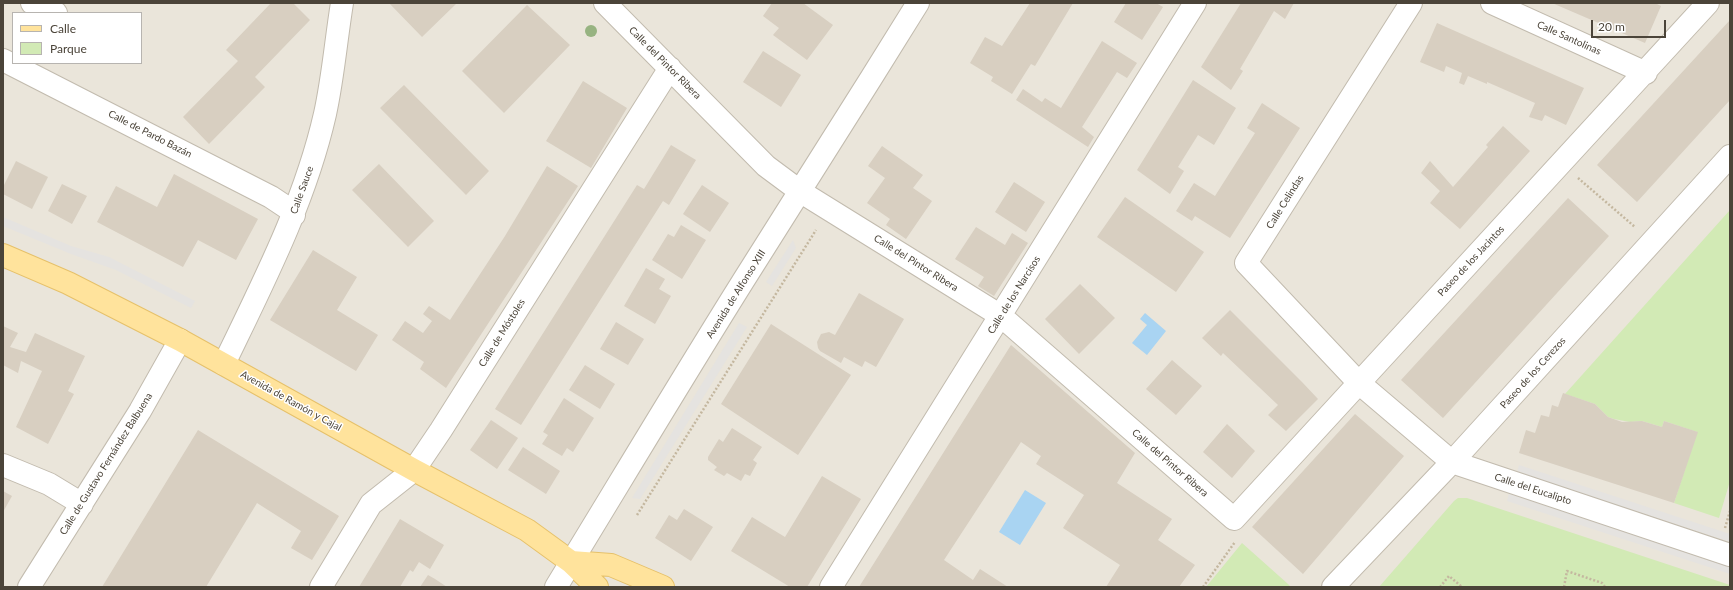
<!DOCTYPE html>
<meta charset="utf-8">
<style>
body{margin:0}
#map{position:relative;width:1733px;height:590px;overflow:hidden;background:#f6f3ec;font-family:Lato,sans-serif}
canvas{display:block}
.frame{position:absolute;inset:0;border:4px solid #4b4439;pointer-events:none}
.legend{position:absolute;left:12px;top:12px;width:130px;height:52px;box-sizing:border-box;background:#fff;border:1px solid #b7b4b0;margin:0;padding:5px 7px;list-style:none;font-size:12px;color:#4b4439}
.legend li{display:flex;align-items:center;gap:8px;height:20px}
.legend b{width:20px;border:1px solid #b7b4b0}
.scale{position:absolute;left:1591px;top:20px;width:75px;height:18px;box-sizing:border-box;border:2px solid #4b4439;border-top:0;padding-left:5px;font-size:12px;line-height:14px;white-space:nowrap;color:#4b4439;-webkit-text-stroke:3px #fff;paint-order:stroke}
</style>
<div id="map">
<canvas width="1733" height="590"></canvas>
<div class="frame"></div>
<ul class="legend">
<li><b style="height:5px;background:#ffe39c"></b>Calle</li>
<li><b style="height:11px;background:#d2eab5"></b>Parque</li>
</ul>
<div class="scale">20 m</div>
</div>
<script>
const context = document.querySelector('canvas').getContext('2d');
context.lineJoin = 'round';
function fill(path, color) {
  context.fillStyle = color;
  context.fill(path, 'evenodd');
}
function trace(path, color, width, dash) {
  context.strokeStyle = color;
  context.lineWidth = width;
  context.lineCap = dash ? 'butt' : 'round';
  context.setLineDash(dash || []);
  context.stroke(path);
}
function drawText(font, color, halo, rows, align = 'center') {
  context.font = font + ' Lato,sans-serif';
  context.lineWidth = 3;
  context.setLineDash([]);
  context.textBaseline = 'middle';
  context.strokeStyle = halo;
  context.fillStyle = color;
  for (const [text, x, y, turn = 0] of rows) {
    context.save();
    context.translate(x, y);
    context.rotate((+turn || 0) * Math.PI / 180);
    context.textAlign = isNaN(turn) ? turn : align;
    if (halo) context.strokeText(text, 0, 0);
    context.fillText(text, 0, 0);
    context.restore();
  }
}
const residential = new Path2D(`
 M3 3H1730V587H3ZM13 13H141V63H13Z`);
const green = new Path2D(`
 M1730 210V481L1719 518 1674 503 1697 432 1664 421 1662 427 1642 421 1630 422 1614 419 1608 417 1595 404 1565 394Z
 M1458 498H1467L1730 585V587H1379L1454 501Z
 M1242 543 1288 584 1291 587H1206Z`);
const parking = new Path2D(`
 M3 217 71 246 109 257 195 301 191 308 116 270 71 254 3 226Z
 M793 240 796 248 772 286 766 282Z
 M739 323 747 327 640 499 632 498Z
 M1519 465 1730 534V542L1517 472Z
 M1509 493 1730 565V574L1507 501Z`);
const water = new Path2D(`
 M1145 313 1166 331 1147 355 1132 343 1147 325 1140 319Z
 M1025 490 1046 503 1020 545 999 532Z`);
const building = new Path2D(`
 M271 3H293L310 20 255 77 265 87 209 144 183 117 238 61 226 50Z
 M389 3H457L422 37Z
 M772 3H803L833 25 807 60 773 35 779 28 763 16Z
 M1030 3H1073L1035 66 1031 64 1012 94 991 81 993 77 970 63 985 37 1002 46Z
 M1126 3H1156L1163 7 1142 40 1114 22Z
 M1241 3H1294L1285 19 1274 11 1240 69 1243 71 1231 90 1201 67Z
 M1552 3H1655L1661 6 1645 43Z
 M527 5 570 45 504 113 462 71Z
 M1730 20V100L1637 202 1597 165Z
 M1437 23 1584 88 1566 125 1545 115 1542 121 1529 117 1535 103 1487 82V84L1468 76 1464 85 1459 83 1462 73 1446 66 1444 72 1420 62Z
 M1102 41 1137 63 1127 78 1117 72 1082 127 1094 137 1088 147 1016 100 1023 89 1042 102 1045 98 1061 108Z
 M763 51 801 75 781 107 743 82Z
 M1193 80 1236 108 1214 145 1198 135 1178 167 1184 171 1170 194 1137 170Z
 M583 81 627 108 591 168 546 141Z
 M404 85 489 171 466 195 380 108Z
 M1262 103 1300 128 1230 238 1195 216 1192 221 1176 211 1194 183 1215 196 1255 133 1247 128Z
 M1503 126 1530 151 1460 229 1430 203 1440 191 1421 173 1430 161 1453 187 1488 147 1486 145Z
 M671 145 696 160 669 205 663 201 521 425 495 409 637 185 644 189Z
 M882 146 923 175 913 188 932 201 906 239 886 225 890 219 867 203 885 178 868 166Z
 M16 161 48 177 32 209 3 194V187Z
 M379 164 434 221 408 247 352 190Z
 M547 166 578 186 446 388 420 369 424 362 392 340 405 321 423 333 432 321 423 314 429 306 450 320 505 236Z
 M174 174 258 219 236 260 198 240 183 267 97 222 116 186 157 207Z
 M1014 182 1045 202 1026 232 995 212Z
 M62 184 87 196 72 224 48 211Z
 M702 185 729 203 710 232 683 214Z
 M1125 197 1204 252 1176 292 1097 237Z
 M1568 198 1609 236 1443 418 1401 380Z
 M681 225 706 240 682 279 652 260 668 234 674 237Z
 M976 227 1005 245 1012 233 1028 243 994 296 978 286 984 277 955 259Z
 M313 250 357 277 337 310 378 335 356 371 270 320Z
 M646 268 665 279 659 289 671 296 655 324 624 306Z
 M1080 284 1115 318 1079 354 1045 319Z
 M859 293 904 319 876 367 865 361 862 367 844 357 841 363 820 351 818 348 817 342 821 334 829 332 835 335Z
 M1230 310 1302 382 1318 399 1286 431 1268 415 1278 405 1223 353 1221 356 1202 338Z
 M616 322 644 339 628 365 600 349Z
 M771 324 851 375 798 455 721 404Z
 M3 326 18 333 10 347 26 352 35 333 85 356 68 391 74 394 48 444 16 427 42 371 21 361 18 373 3 365Z
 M1011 345 1135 453 1117 483 1172 519 1158 540 1195 565 1179 587H1106L1120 565 1063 528 1084 495 1036 464 1041 456 1021 442 944 560 973 580 980 569 1008 587H859Z
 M1172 360 1202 386 1176 415 1146 389Z
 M585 365 615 384 600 409 569 390Z
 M1563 393 1595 404 1608 417 1622 422 1642 421 1662 427 1664 421 1698 432 1674 503 1519 453 1526 430 1535 433 1541 415 1549 417 1552 405 1558 407Z
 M564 398 594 418 573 452 567 448 562 456 542 444 548 435 543 432Z
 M1355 414 1404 456 1303 574 1252 527Z
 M491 420 518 438 497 469 470 450Z
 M1227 424 1255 451 1232 478 1203 452Z
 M732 428 762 447 753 460 757 463 750 476 745 474 741 481 727 473 724 476 714 470 717 467 708 460V457L719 439 723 442Z
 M198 430 339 516 312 560 291 548 301 531 257 503 206 587H102Z
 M523 447 560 471 546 494 508 470Z
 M822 476 861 499 807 587H790L731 551 752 517 785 537Z
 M3 491 12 496 3 512Z
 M684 509 713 527 691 561 655 538 669 515 677 520Z
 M400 519 444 545 430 569 419 562 413 572 410 570 400 587H359Z
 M428 575 435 579 447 587H420Z`);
const path = new Path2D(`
 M1578 178 1635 227
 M637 515 816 230
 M1725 528 1730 511
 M1203 587 1235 542
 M1440 587 1449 576 1462 587
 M1564 587 1567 571 1602 583 1605 587`);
const minor = new Path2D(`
 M32 3 56 13
 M605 3 766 166 801 192 1001 316 1234 519 1708 3
 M1411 3 1246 263 1359 383 1452 462 1730 555
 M1492 3 1646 73
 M3 60 271 197 289 209 294 215
 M224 364C263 283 305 202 325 114 333 78 336 40 342 3
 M3 465 49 484 82 504
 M29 587 140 411 180 340
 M321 587 371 504 414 470 441 430 670 68
 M556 587C619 484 681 380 745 278 803 186 861 95 918 3
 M831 587 1195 3
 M1333 587 1452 462 1730 156`);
const major = new Path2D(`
 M3 255 68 283 180 340 414 470 527 530 571 562 597 587
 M571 562 611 565 663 587`);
const trees = [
 [591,31]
];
const streetNames = [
 ["Calle Santolinas",1569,38,24],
 ["Calle del Pintor Ribera",665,63,45],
 ["Calle de Pardo Bazán",150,134,27],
 ["Calle Sauce",302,190,-70],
 ["Calle Celindas",1285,202,-58],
 ["Paseo de los Jacintos",1471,261,-47],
 ["Calle del Pintor Ribera",916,263,32],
 ["Avenida de Alfonso XIII",736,294,-58],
 ["Calle de los Narcisos",1014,295,-58],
 ["Calle de Móstoles",502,333,-58],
 ["Paseo de los Cerezos",1533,373,-48],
 ["Avenida de Ramón y Cajal",291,401,29],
 ["Calle del Pintor Ribera",1170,463,41],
 ["Calle de Gustavo Fernández Balbuena",106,464,-58],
 ["Calle del Eucalipto",1533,489,18]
];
fill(residential, '#eae5da');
fill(green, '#d2eab5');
fill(parking, '#e5e3e0');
fill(water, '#a9d4f2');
fill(building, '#d8cfc1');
trace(minor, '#c2bbae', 24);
trace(major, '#e6c16a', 24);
trace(path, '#c4b79f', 2.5, [2, 2]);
trace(minor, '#fff', 22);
trace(major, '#ffe39c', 22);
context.fillStyle = '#97b381';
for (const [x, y] of trees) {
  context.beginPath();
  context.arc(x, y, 6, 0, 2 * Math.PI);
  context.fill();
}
drawText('10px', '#4b4439', '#fff', streetNames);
</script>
